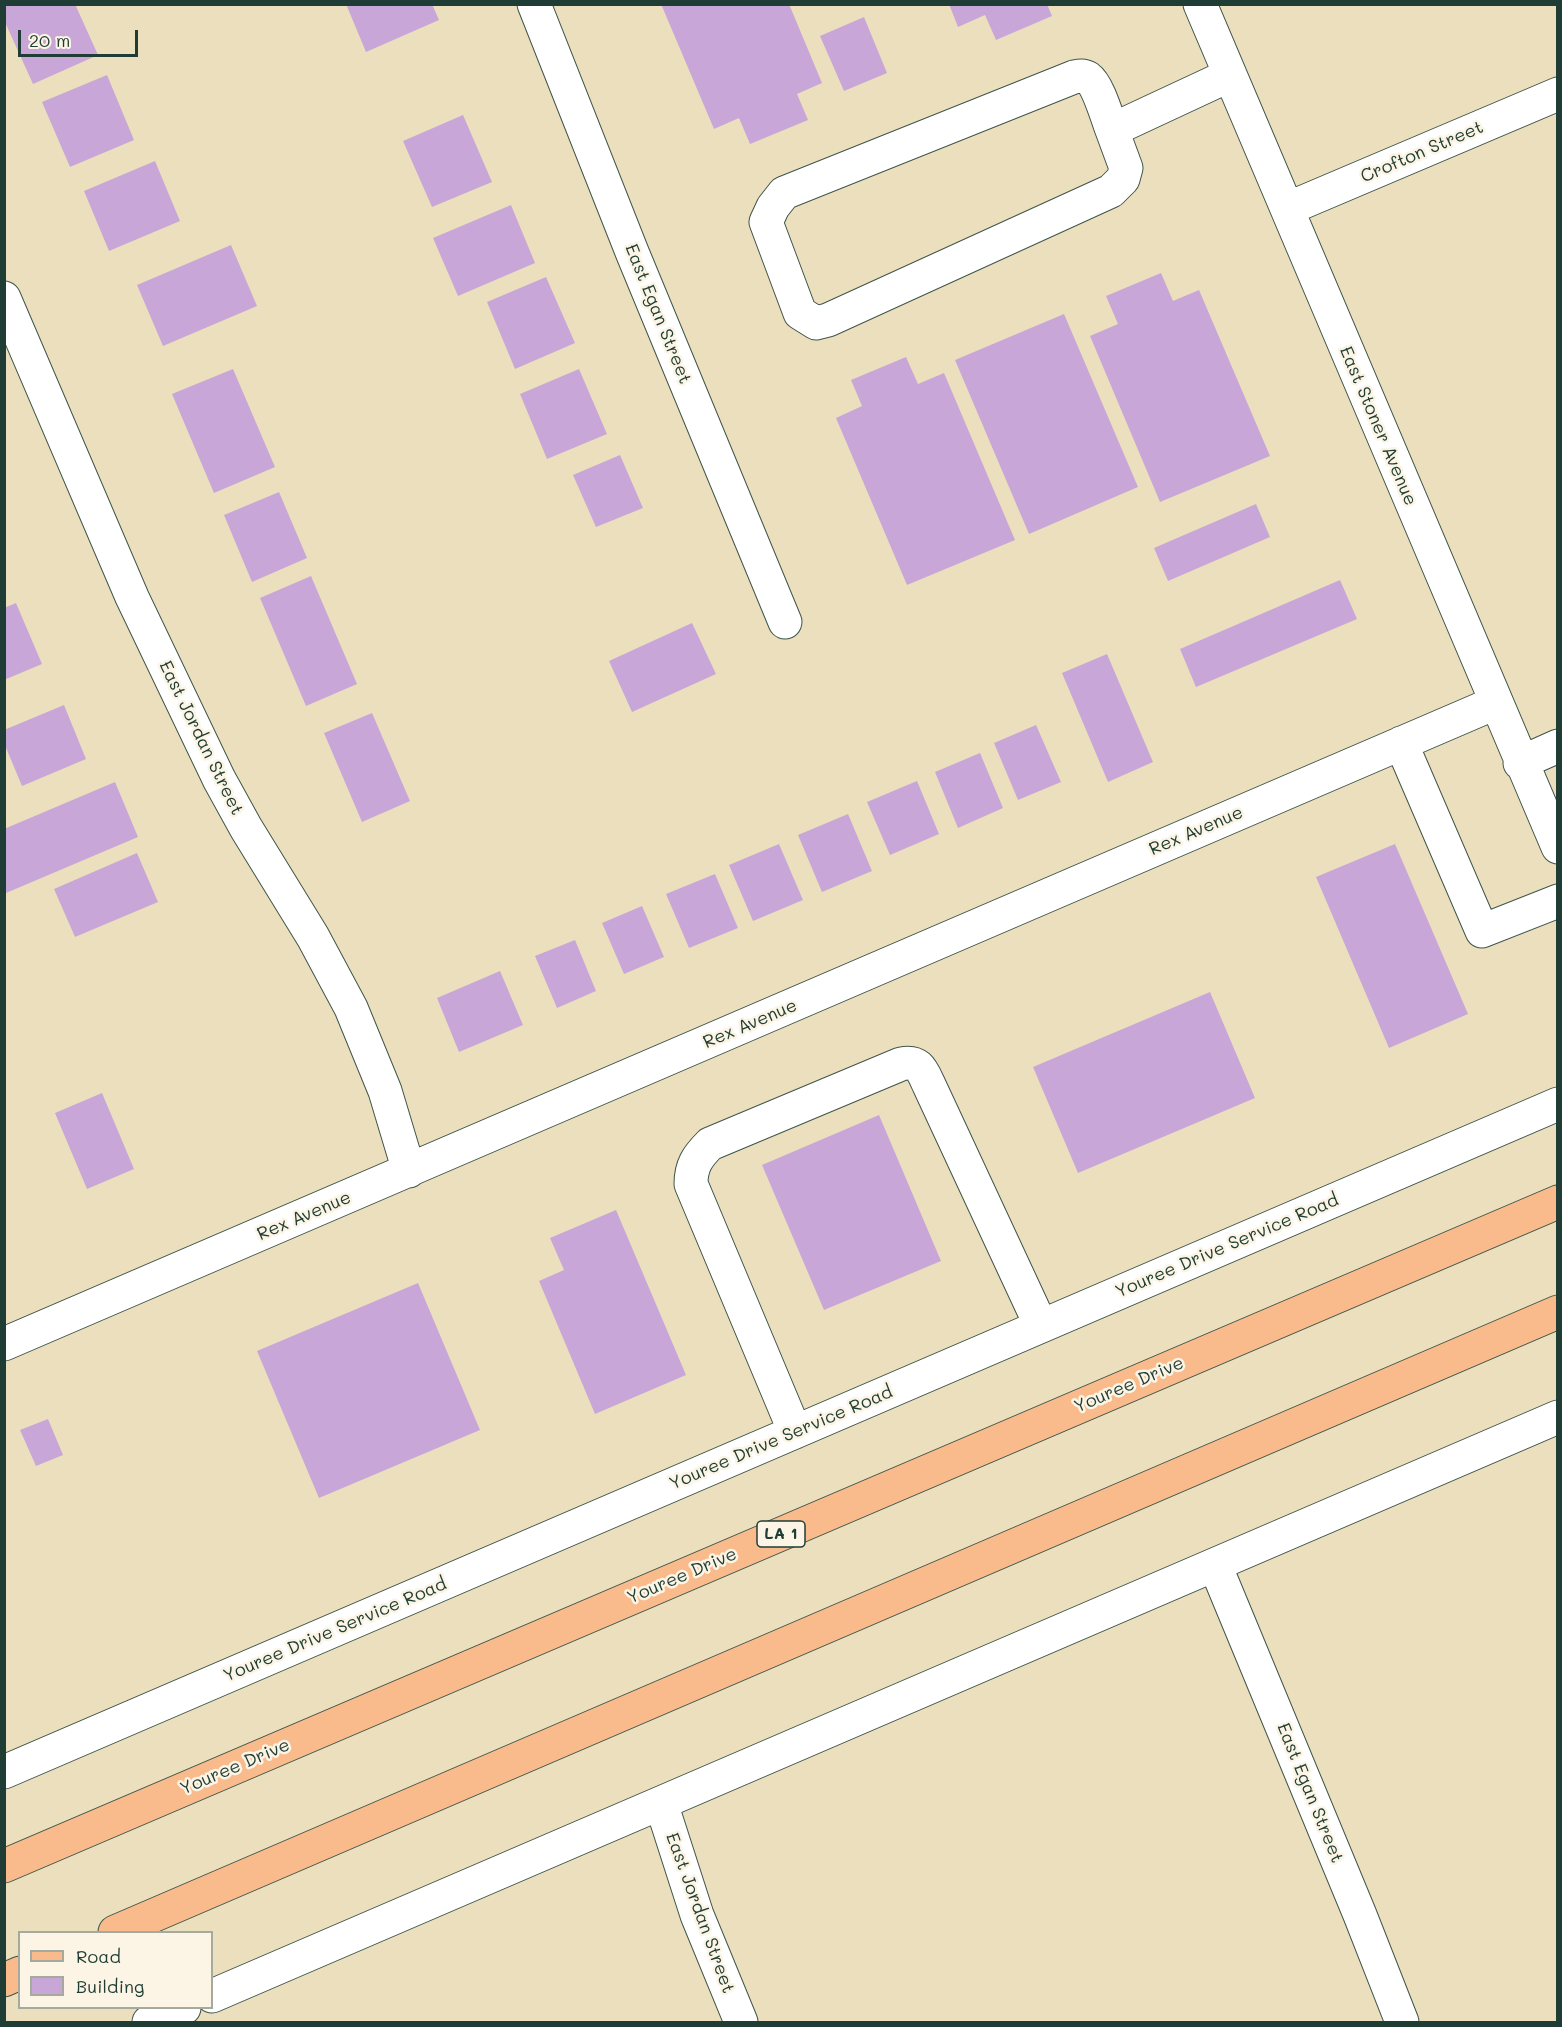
<!DOCTYPE html>
<style>
body{margin:0}
#map{position:relative;width:1562px;height:2027px;overflow:hidden;background:#ecdfbd;font-family:Mali,sans-serif}
canvas{display:block}
.frame{position:absolute;inset:0;border:6px solid #1f3d34;pointer-events:none}
.legend{position:absolute;left:18px;top:1931px;width:195px;height:78px;box-sizing:border-box;background:#fcf5e5;border:2px solid #a4ab9e;margin:0;padding:8px 10px;list-style:none;font-size:18px;color:#1f3d34}
.legend li{display:flex;align-items:center;gap:12px;height:30px}
.legend b{width:30px;border:2px solid #a4ab9e}
.scale{position:absolute;left:18px;top:30px;width:120px;height:27px;box-sizing:border-box;border:3px solid #1f3d34;border-top:0;padding-left:8px;font-size:18px;line-height:21px;white-space:nowrap;color:#1f3d34;-webkit-text-stroke:4px #fcf5e5;paint-order:stroke}
</style>
<div id="map">
<canvas width="1562" height="2027"></canvas>
<div class="frame"></div>
<ul class="legend">
<li><b style="height:8px;background:#fabb8c"></b>Road</li>
<li><b style="height:16px;background:#c8a7d8"></b>Building</li>
</ul>
<div class="scale">20 m</div>
</div>
<script>
const context = document.querySelector('canvas').getContext('2d');
context.lineJoin = 'round';
function fill(path, color) {
  context.fillStyle = color;
  context.fill(path, 'evenodd');
}
function trace(path, color, width, dash) {
  context.strokeStyle = color;
  context.lineWidth = width;
  context.lineCap = dash ? 'butt' : 'round';
  context.setLineDash(dash || []);
  context.stroke(path);
}
function drawText(font, color, halo, rows, align = 'center') {
  context.font = font + ' Mali,sans-serif';
  context.lineWidth = 5;
  context.setLineDash([]);
  context.textBaseline = 'middle';
  context.strokeStyle = halo;
  context.fillStyle = color;
  for (const [text, x, y, turn = 0] of rows) {
    context.save();
    context.translate(x, y);
    context.rotate((+turn || 0) * Math.PI / 180);
    context.textAlign = isNaN(turn) ? turn : align;
    if (halo) context.strokeText(text, 0, 0);
    context.fillText(text, 0, 0);
    context.restore();
  }
}
const building = new Path2D(`
 M4 4H75L98 55 33 84 4 20Z
 M346 4H432L439 20 366 52Z
 M661 4H789L822 83 797 94 808 120 750 144 739 118 714 129Z
 M949 4H1047L1052 16 996 40 985 15 958 27Z
 M864 17 887 73 844 91 820 36Z
 M107 75 134 140 70 167 42 102Z
 M463 115 492 182 432 207 403 141Z
 M155 161 180 221 109 251 84 191Z
 M511 205 535 263 458 296 433 238Z
 M231 245 257 306 163 346 137 285Z
 M1161 273 1173 301 1199 290 1270 456 1160 502 1090 336 1118 324 1106 296Z
 M546 277 575 343 515 369 487 302Z
 M1064 314 1138 487 1029 534 955 360Z
 M906 357 918 384 944 373 1015 540 907 585 836 418 862 406 851 380Z
 M233 369 275 467 214 493 172 394Z
 M579 369 607 434 547 459 520 394Z
 M620 455 643 508 596 527 573 475Z
 M279 492 307 558 252 582 224 515Z
 M1256 504 1270 537 1168 581 1154 548Z
 M311 576 357 684 306 706 260 598Z
 M1340 580 1357 619 1196 687 1180 649Z
 M16 603 42 664 4 680V608Z
 M692 623 716 674 632 712 609 661Z
 M1107 654 1153 762 1108 782 1062 673Z
 M64 705 86 759 22 786 4 743V730Z
 M372 713 410 801 362 822 324 733Z
 M1036 725 1061 782 1018 800 994 743Z
 M980 753 1003 808 958 828 935 772Z
 M917 781 939 834 890 855 867 802Z
 M115 782 138 837 6 893 4 829Z
 M848 814 872 871 822 892 798 835Z
 M779 844 803 900 753 921 729 865Z
 M1395 844 1468 1014 1389 1048 1316 877Z
 M137 853 158 902 75 937 54 889Z
 M715 874 738 928 689 948 666 894Z
 M642 906 664 957 624 974 602 923Z
 M575 940 596 991 557 1008 535 956Z
 M500 971 523 1025 459 1052 437 998Z
 M1210 992 1255 1098 1078 1173 1033 1067Z
 M102 1093 134 1169 87 1189 55 1113Z
 M879 1115 941 1261 824 1310 762 1165Z
 M616 1210 686 1375 595 1414 539 1281 564 1270 550 1238Z
 M418 1283 480 1430 319 1498 257 1351Z
 M48 1419 63 1455 36 1466 20 1430Z`);
const minor = new Path2D(`
 M534 4 632 252 785 622
 M1200 4 1558 847
 M1112 130C1107 117 1098 85 1088 78 1083 75 1079 76 1074 77L784 193 773 207 766 222 800 313 816 323 828 320 1111 191 1123 179 1126 168 1112 130 1230 75
 M1287 209 1558 94
 M4 298 132 597 219 779 246 828 313 937 351 1008 385 1091 409 1171
 M1401 743 1482 931 1558 901
 M1520 763 1558 746
 M4 1344 1495 703
 M795 1432 691 1184C691 1166 697 1157 710 1144L901 1064C919 1060 922 1070 929 1085L1041 1326
 M1215 1565 1360 1915 1402 2022
 M4 1772 1558 1104
 M661 1803 697 1915 741 2022
 M212 1996 1558 1417
 M149 2022 184 2008`);
const major = new Path2D(`
 M4 1866 1558 1202
 M115 1932 1558 1312
 M4 1980 20 1973`);
const shields = [
 [781,1534,48]
];
const shieldNames = [
 ["LA 1",781,1534]
];
const streetNames = [
 ["Crofton Street",1422,152,-23],
 ["East Egan Street",658,314,68],
 ["East Stoner Avenue",1378,426,67],
 ["East Jordan Street",201,738,64],
 ["Rex Avenue",1196,831,-23],
 ["Rex Avenue",750,1024,-23],
 ["Rex Avenue",304,1216,-23],
 ["Youree Drive Service Road",1227,1246,-23],
 ["Youree Drive",1129,1385,-23],
 ["Youree Drive Service Road",781,1438,-23],
 ["Youree Drive",682,1576,-23],
 ["Youree Drive Service Road",335,1630,-23],
 ["Youree Drive",235,1767,-23],
 ["East Egan Street",1310,1793,68],
 ["East Jordan Street",700,1913,70]
];
fill(building, '#c8a7d8');
trace(minor, '#3e5549', 35);
trace(major, '#3e5549', 35);
trace(minor, '#fff', 33);
trace(major, '#fabb8c', 33);
for (const [x, y, w] of shields) {
  const box = new Path2D();
  box.roundRect(x - w / 2, y - 13, w, 26, 4.5);
  context.fillStyle = '#fcf5e5';
  context.fill(box);
  trace(box, '#1f3d34', 1.5);
}
drawText('bold 16px', '#1f3d34', null, shieldNames);
drawText('18px', '#1f3d34', '#fcf5e5', streetNames);
</script>
